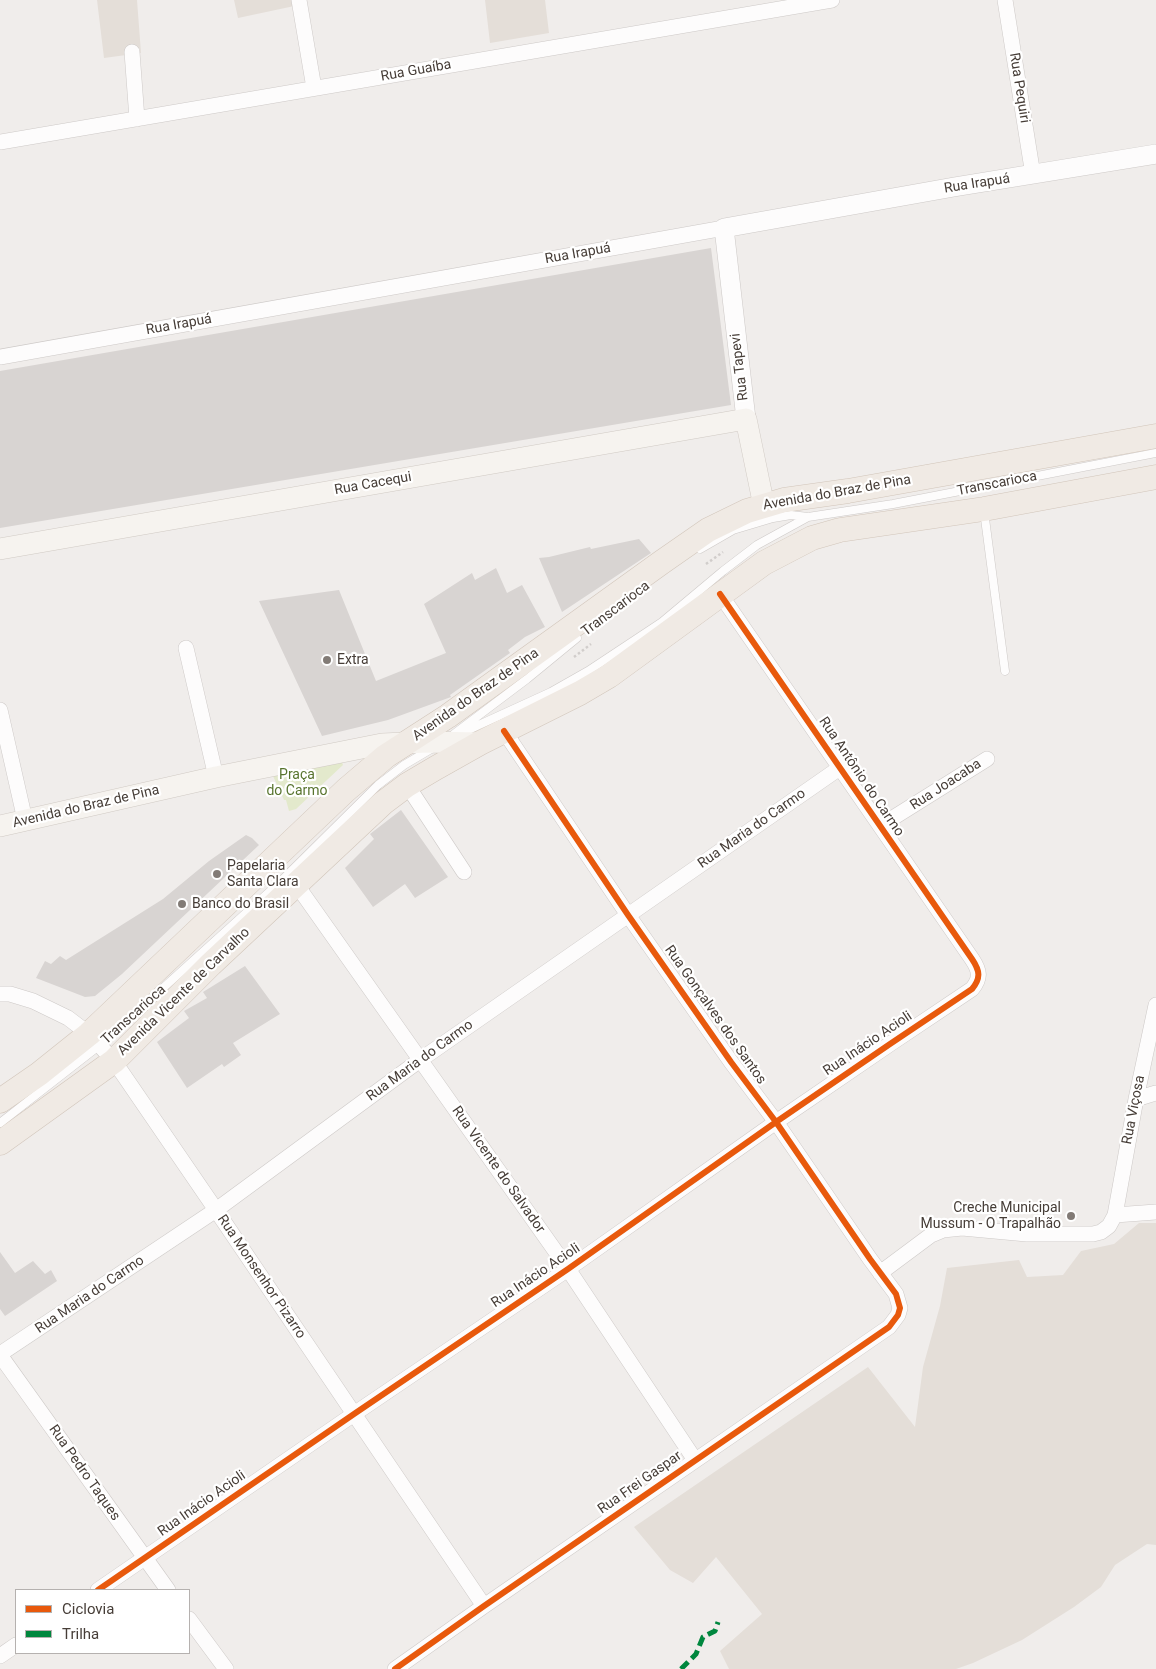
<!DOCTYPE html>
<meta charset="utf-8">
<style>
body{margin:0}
#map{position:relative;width:1156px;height:1669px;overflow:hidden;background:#f0edeb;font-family:Roboto,sans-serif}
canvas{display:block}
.legend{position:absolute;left:15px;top:1589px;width:175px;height:65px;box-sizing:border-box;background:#fff;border:1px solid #b5b1af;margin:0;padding:6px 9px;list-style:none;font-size:15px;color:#463d37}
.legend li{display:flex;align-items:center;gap:10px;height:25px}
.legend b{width:25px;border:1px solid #b5b1af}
</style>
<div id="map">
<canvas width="1156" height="1669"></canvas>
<ul class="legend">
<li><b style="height:6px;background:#e8590c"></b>Ciclovia</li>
<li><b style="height:6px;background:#00873e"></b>Trilha</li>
</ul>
</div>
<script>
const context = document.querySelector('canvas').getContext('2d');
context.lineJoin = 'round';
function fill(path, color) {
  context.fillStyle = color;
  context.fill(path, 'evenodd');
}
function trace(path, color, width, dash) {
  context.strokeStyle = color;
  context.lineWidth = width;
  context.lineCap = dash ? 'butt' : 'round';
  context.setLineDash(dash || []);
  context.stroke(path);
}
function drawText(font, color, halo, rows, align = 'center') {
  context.font = font + ' Roboto,sans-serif';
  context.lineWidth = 4.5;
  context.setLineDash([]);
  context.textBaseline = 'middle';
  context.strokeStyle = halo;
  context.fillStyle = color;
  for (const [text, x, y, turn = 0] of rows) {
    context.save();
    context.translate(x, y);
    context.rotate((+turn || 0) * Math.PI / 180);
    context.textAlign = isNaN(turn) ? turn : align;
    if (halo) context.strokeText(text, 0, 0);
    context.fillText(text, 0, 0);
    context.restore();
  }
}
const residential = new Path2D(`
 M97 0H137L141 53 104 58Z
 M234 0H299V5L238 18Z
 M485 0H545L549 33 490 43Z
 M1139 1223H1156V1545L1147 1544 1115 1565 1101 1587 1074 1607 1022 1640 973 1663 956 1669H729L720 1651 762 1614 716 1557 693 1583 670 1570 634 1527 868 1367 915 1427 923 1367 940 1306 947 1268 1019 1260 1027 1277 1063 1275 1081 1251 1114 1244Z`);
const green = new Path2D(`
 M340 757 343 765 296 809 289 811 286 800H284L273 776Z`);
const building = new Path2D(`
 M711 248 731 405 0 528V371Z
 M639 539 651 553 562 612 539 558 549 557 590 547 591 549Z
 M496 568 507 593 522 585 545 627 525 637 508 650 510 653 450 695 451 697 388 720 322 736 259 601 339 590 376 681 446 653 424 604 472 573 475 580Z
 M401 810 448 877 415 898 405 884 373 907 345 868 374 839 370 834Z
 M246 835 252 838 259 845 122 974 95 996 85 997 36 978 45 961 51 964 60 956 66 960 163 899 209 861Z
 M245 966 280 1014 233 1043 241 1055 224 1067 222 1064 187 1088 157 1042 189 1018 184 1011 207 998 203 992Z
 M0 1252 15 1273 33 1261 45 1274 51 1270 57 1281 5 1316 0 1309Z`);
const path = new Path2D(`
 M706 564 723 552
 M574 657 591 644`);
const service = new Path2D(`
 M984 511 1005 671
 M700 549 733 530 773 518 791 515 808 517 893 504 1156 453
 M454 734 527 679 577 638
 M457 735 551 692 588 671 662 622 723 571 757 545 808 517
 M0 1123 100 1045 278 884 378 785 404 765 431 749`);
const minor = new Path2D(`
 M299 0 314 88
 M1005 0 1033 175
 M132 52 137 119
 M0 142 832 0
 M0 357 724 228
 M186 648 216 777
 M0 710 25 820
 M407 785 464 872
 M880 826 987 759
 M296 884 568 1269 695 1460
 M0 994H10L33 1001 68 1018 89 1034 114 1061 216 1210 484 1606
 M1136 1099 1156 1093
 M1115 1215 1156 1212
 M880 1273 931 1235 943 1230 962 1228 1027 1234H1093L1101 1232 1109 1226 1115 1215 1136 1099 1156 1005
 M0 1354 216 1210 420 1060 841 767
 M0 1355 168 1590
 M98 1590 354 1414 568 1269 776 1122 890 1044 972 989C981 978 980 971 972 959L720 594
 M189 1619 226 1669
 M0 1656 16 1645
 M395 1669 484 1606 889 1327 898 1315 900 1308 896 1294 870 1259 776 1122 731 1062 628 915 504 731`);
const tertiary = new Path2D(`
 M746 419 724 228 954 187 1156 154`);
const secondary = new Path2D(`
 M0 549 746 419 764 506
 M0 826 216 777 382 744 428 742 480 743`);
const primary = new Path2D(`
 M0 1101 39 1074 89 1034 346 790 386 756 448 716 662 562 708 530 747 511 784 500 848 491 1156 436
 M0 1143 114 1061 211 964 383 803 407 785 434 769 480 743 580 693 609 676 764 563 812 538 840 530 984 509 1156 477`);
const quiet = new Path2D(`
 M681 1669 696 1654 703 1637 715 1631 718 1622`);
const cycleway = new Path2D(`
 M98 1590 354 1414 568 1269 776 1122 890 1044 972 989C981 978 980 971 972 959L720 594
 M395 1669 484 1606 889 1327 898 1315 900 1308 896 1294 870 1259 776 1122 731 1062 628 915 504 731`);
const markers = [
 [327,660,5,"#827b76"],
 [217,874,5,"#827b76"],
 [182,904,5,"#827b76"],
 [1071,1216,5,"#827b76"]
];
const streetNames = [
 ["Rua Guaíba",416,71,-10],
 ["Rua Pequiri",1019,88,81],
 ["Rua Irapuá",977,184,-9],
 ["Rua Irapuá",578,254,-10],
 ["Rua Irapuá",179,325,-10],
 ["Rua Tapevi",740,367,-97],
 ["Rua Cacequi",373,484,-10],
 ["Transcarioca",997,484,-11],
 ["Avenida do Braz de Pina",837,493,-10],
 ["Transcarioca",616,609,-37],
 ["Avenida do Braz de Pina",476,695,-35],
 ["Rua Antônio do Carmo",861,777,56],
 ["Rua Joacaba",946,785,-33],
 ["Avenida do Braz de Pina",86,807,-13],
 ["Rua Maria do Carmo",752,829,-35],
 ["Avenida Vicente de Carvalho",184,992,-44],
 ["Transcarioca",134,1015,-42],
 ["Rua Gonçalves dos Santos",715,1015,55],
 ["Rua Inácio Acioli",868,1044,-34],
 ["Rua Maria do Carmo",420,1061,-36],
 ["Rua Viçosa",1134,1110,-79],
 ["Rua Vicente do Salvador",498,1170,55],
 ["Rua Inácio Acioli",536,1276,-34],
 ["Rua Monsenhor Pizarro",261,1277,56],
 ["Rua Maria do Carmo",90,1295,-34],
 ["Rua Pedro Taques",84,1473,55],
 ["Rua Frei Gaspar",640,1483,-35],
 ["Rua Inácio Acioli",202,1504,-35]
];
const poiNames = [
 ["Extra",337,660],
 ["Papelaria",227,866],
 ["Santa Clara",227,882],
 ["Banco do Brasil",192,904],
 ["Creche Municipal",1061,1208,"right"],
 ["Mussum - O Trapalhão",1061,1224,"right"]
];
const parkNames = [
 ["Praça",297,775],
 ["do Carmo",297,791]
];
fill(residential, '#e4ded8');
fill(green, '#e3e9cc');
fill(building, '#d8d4d2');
trace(service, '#cdc9c7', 9);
trace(minor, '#cdc9c7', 16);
trace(tertiary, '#cdc9c7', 20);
trace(secondary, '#d0cac4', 22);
trace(primary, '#d1c5ba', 25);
trace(path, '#d1cdcb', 2.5, [2.5, 2.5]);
trace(service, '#fdfcfc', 8);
trace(minor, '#fdfcfc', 15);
trace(tertiary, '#fdfcfc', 19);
trace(secondary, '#f6f3ef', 21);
trace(primary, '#f0eae4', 24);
trace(quiet, '#00873e', 5, [10, 5]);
trace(cycleway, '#e8590c', 6);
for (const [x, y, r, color] of markers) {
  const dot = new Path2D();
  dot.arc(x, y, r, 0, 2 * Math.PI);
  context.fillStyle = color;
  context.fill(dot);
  trace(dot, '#fff', 2);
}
drawText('14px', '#463d37', '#fff', streetNames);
drawText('14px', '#463d37', '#fff', poiNames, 'left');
drawText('14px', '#58742e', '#fff', parkNames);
</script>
